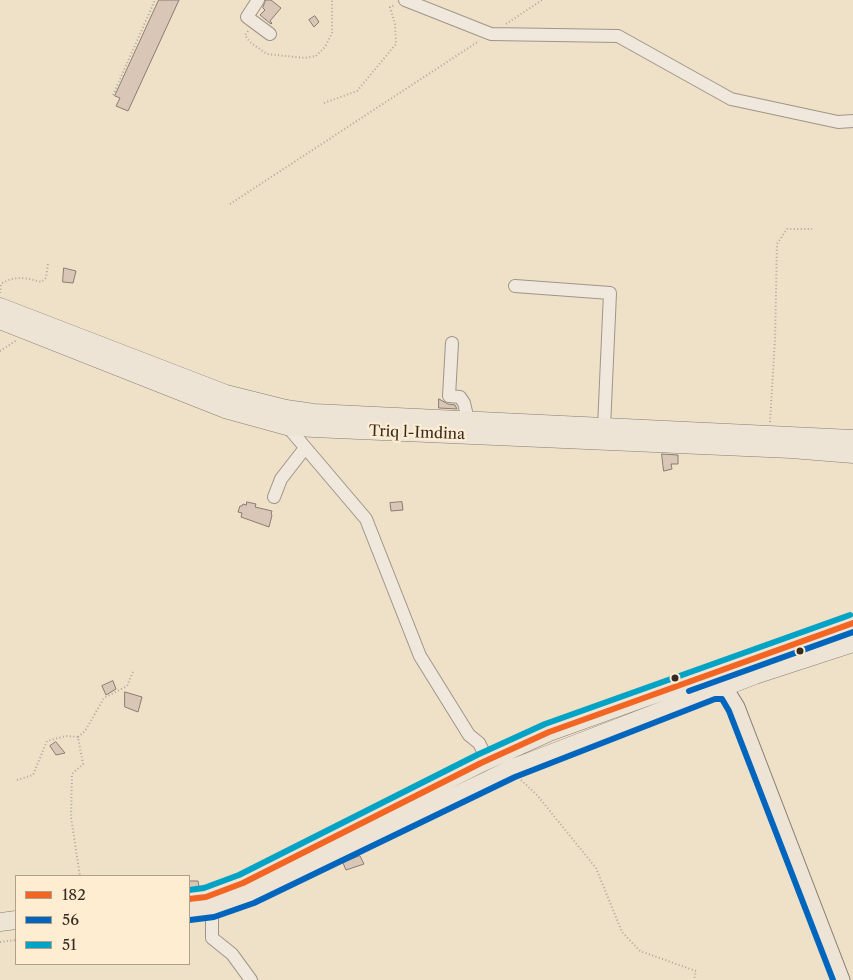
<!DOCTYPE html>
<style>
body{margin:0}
#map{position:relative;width:853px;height:980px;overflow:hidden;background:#efe0c8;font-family:"Libre Caslon Text",serif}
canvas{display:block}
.legend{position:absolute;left:15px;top:875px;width:175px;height:90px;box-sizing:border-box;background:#ffedd1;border:1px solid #af9f8b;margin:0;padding:6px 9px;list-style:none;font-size:15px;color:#362b22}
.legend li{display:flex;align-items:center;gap:10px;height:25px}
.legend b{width:25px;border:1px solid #af9f8b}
</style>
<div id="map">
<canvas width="853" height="980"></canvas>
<ul class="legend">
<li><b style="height:6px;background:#f26522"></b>182</li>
<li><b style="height:6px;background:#0065bd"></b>56</li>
<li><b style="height:6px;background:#03a3c5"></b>51</li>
</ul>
</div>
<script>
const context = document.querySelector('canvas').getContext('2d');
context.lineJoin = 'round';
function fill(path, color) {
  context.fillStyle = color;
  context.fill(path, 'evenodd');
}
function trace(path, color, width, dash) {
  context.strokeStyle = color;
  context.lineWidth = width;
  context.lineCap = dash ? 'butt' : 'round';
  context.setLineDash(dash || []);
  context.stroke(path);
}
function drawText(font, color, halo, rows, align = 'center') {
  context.font = font + ' "Libre Caslon Text",serif';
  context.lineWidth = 4.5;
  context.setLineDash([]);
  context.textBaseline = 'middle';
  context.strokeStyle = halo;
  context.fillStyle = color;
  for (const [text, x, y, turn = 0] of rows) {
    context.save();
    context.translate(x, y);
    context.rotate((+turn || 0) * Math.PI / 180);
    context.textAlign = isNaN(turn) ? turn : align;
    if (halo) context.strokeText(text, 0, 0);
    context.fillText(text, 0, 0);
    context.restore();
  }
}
const building = new Path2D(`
 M159 0H179L128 111 116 106 120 98 115 96Z
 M266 0H271L281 8 270 21 272 23 271 24 260 15 265 10 263 8Z
 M315 16 319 22 314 27 309 20Z
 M64 268 76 271 73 283 63 282Z
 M439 399 448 404 455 405 457 409 439 408Z
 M662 454 678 455V464H671L672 469 664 471Z
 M247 502 256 504 255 507 272 511 271 514 272 515 269 527 241 517 242 513 238 512 240 506H242L243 504 246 505Z
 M402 502 403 510 391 511 390 503Z
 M113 681 116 689 106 695 102 686Z
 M125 692 142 697 138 712 125 707Z
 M56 742 65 753 56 755 50 746Z
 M360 856 364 864 346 870 343 863Z
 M189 881H198L199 887 189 888Z`);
const path = new Path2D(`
 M506 24 542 0
 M248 31 245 35 250 42 267 54 305 58 316 56 325 47 332 33V0
 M113 95 155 0
 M324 103 357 91 396 44 395 24 390 7 395 5
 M230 204 479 41
 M0 293 1 284C14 275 27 278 41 282L46 278 48 264
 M0 351 17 340
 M770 422 775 338 777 244 787 229H812
 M78 737 85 731 104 698 127 686 133 672
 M17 780 33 775 47 741 66 736 78 737 83 764 72 774 71 817 80 876
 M521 780 537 795 596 868 622 932 640 951 696 971 694 980
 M0 942 16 940`);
const minor = new Path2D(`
 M258 0 247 17 270 34
 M405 0 491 34 618 36 731 99 838 122 853 121
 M515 286 610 293 604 427
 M452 343 449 396 460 397 464 403 468 420
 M287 426 366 519 420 656 469 735 479 743 484 753 481 763
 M274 497 281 479 305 448
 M212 909V938L232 954 251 980`);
const major = new Path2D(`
 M714 690 727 691 737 707 842 980`);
const highway = new Path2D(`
 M0 307 226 394 286 409 314 413 853 439
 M0 320 225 409 287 426 313 428 791 449 853 454
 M189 899 206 897 243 883 481 763 549 732 853 623
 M189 911 212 909 251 895 511 769 755 675 853 643
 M0 922 16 920`);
const bus1 = new Path2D(`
 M189 899 206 897 243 883 481 763 549 732 853 623`);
const bus2 = new Path2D(`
 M689 691 853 632
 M190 920 214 917 254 903 515 777 715 699H722L729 711 833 980`);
const bus3 = new Path2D(`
 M189 890 204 888 239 875 477 755 545 724 850 615`);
const markers = [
 [800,651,4.5,"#362b22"],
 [675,678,4.5,"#362b22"]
];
const streetNames = [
 ["Triq l-Imdina",417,433,2]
];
fill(building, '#dac6b6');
trace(building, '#867d70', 1);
trace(minor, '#9f9587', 14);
trace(major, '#867d70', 17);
trace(highway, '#867d70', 19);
trace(path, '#aea89e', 2, [1, 2.5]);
trace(minor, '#f0e8dc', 12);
trace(major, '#ede4d6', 15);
trace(highway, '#ede4d6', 18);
trace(bus1, '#f26522', 6);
trace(bus2, '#0065bd', 6);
trace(bus3, '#03a3c5', 6);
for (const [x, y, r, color] of markers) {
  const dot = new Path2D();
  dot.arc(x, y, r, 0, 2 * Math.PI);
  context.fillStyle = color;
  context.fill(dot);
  trace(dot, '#ffedd1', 2);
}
drawText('15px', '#362b22', '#ffedd1', streetNames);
</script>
